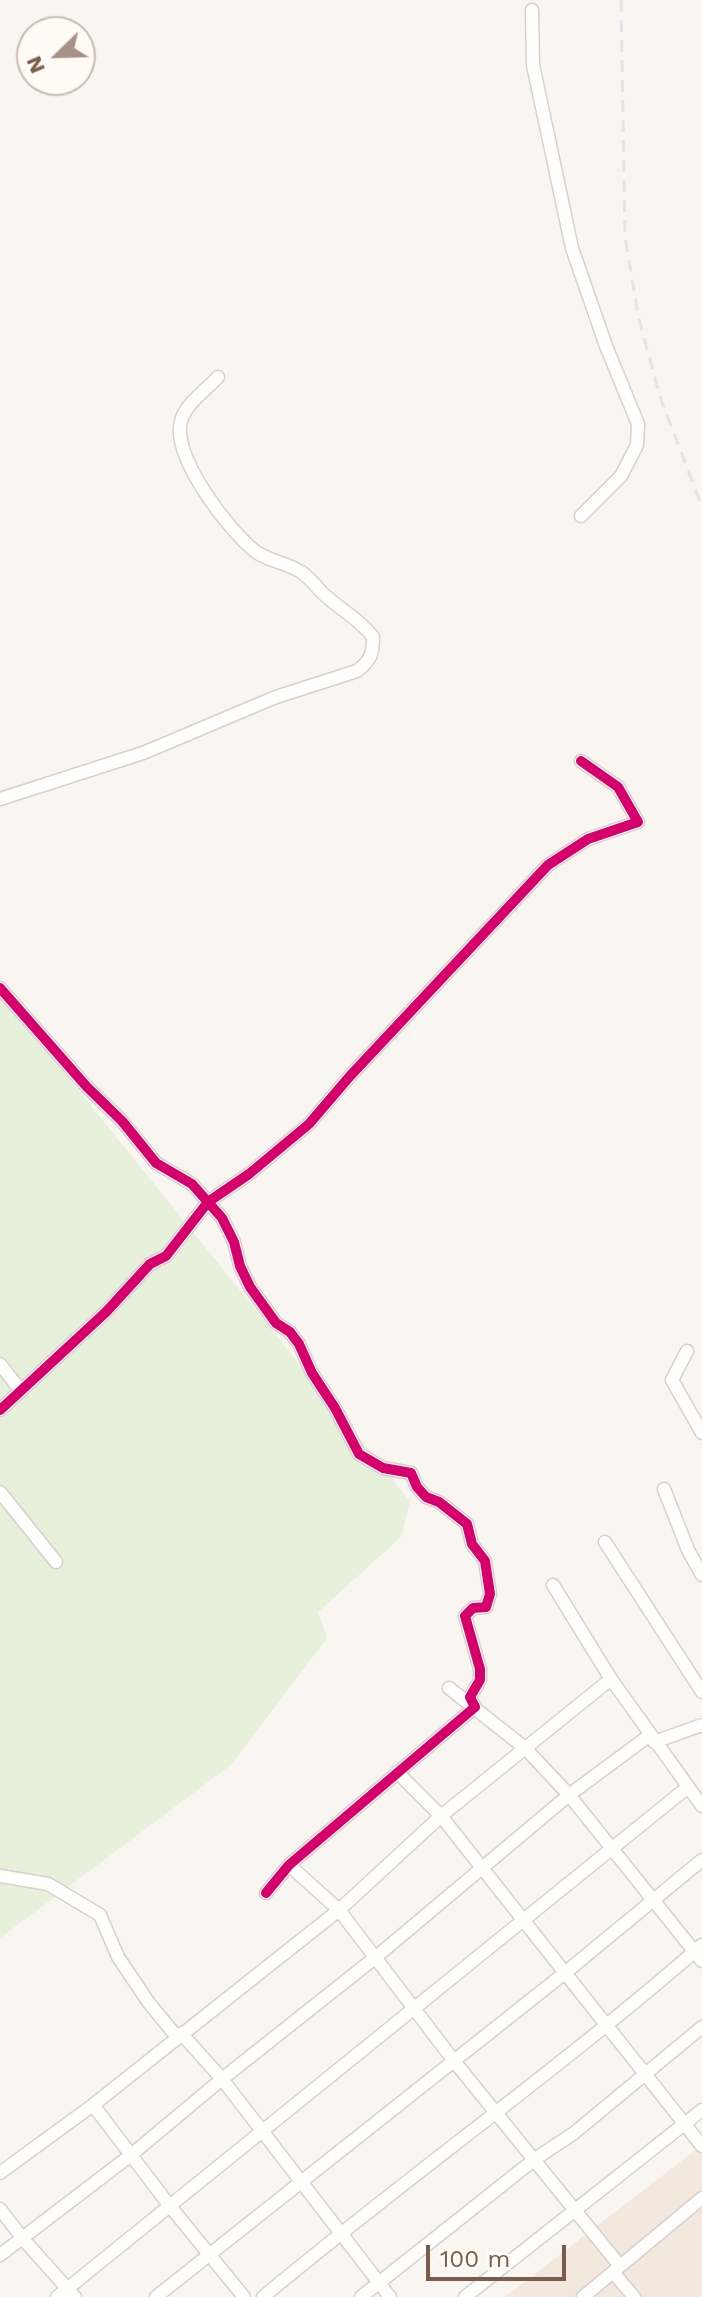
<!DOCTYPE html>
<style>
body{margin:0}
#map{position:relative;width:702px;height:2297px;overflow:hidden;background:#f9f5f0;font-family:"Work Sans",sans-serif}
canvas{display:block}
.north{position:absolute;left:16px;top:16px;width:80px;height:80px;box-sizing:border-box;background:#fffaf3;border:2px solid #cabbb1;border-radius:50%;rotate:247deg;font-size:22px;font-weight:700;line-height:32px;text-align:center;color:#7a5c4d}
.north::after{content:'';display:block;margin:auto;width:28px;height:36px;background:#a69286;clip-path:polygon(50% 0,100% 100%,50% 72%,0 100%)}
.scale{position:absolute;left:426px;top:2245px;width:140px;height:36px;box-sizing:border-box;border:4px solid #7a5c4d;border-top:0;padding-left:10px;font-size:24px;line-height:28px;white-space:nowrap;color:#7a5c4d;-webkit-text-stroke:6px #fffaf3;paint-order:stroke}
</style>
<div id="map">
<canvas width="702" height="2297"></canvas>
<div class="north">N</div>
<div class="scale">100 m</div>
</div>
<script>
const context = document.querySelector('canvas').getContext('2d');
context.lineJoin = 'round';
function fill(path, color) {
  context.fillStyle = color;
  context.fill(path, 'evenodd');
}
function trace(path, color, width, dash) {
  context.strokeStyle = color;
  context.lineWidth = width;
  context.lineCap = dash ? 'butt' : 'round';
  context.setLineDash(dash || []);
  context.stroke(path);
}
const residential = new Path2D(`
 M698 2148 702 2152V2297H505Z`);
const green = new Path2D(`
 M0 993 410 1501 401 1537 318 1612 327 1638 232 1764 0 1938Z`);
const minor = new Path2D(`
 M532 10 533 65 572 248 606 346 638 424 637 445 621 476 581 516
 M0 799 143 753 276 697 357 671C371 660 373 654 373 637 359 619 344 612 327 597 318 590 311 578 301 572 287 563 269 561 256 552 229 531 168 453 182 418 188 402 206 390 218 377
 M0 988 87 1087 122 1121 156 1163 192 1184 222 1218 234 1242 240 1266 250 1287 276 1323 290 1332 299 1344 312 1373 335 1408 359 1454 383 1468 411 1473 417 1487 426 1497 439 1502 467 1524 472 1544 485 1561 490 1594 486 1607 473 1608 465 1616 480 1669V1680L470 1697 475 1707 289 1865 266 1893
 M687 1351 672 1380 702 1433
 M0 1364 21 1391
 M0 1410 106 1312 150 1264 166 1256 208 1202 249 1174 309 1124 350 1076 548 865 588 839 638 822 618 787 581 761
 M664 1489 688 1550 702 1575
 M0 1492 56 1562
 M605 1542 702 1692
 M553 1585 611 1679 702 1806
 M449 1688 525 1748 569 1795 702 1961
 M654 1742 702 1725
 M397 1772 441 1816 702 2146
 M289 1865 339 1910 454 2061 620 2266
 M0 1876 48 1884 100 1915 118 1957 149 2003 177 2037
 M181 2033 222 2079 390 2297
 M93 2105 169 2205 244 2297
 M0 2173 93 2105 339 1910 441 1816 611 1679
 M0 2209 23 2239 75 2297
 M0 2255 131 2155 222 2079 376 1957 569 1795 650 1735
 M613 2272 634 2297
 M57 2297 688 1787
 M156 2297 566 1972 702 1860
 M263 2297C407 2177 561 2068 702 1945
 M361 2297 535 2159 574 2133 702 2027
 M465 2297 702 2110
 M583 2297 702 2198`);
const rail = new Path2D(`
 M621 0 625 236 638 315 660 397 702 507`);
const cycleway = new Path2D(`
 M0 988 87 1087 122 1121 156 1163 192 1184 222 1218 234 1242 240 1266 250 1287 276 1323 290 1332 299 1344 312 1373 335 1408 359 1454 383 1468 411 1473 417 1487 426 1497 439 1502 467 1524 472 1544 485 1561 490 1594 486 1607 473 1608 465 1616 480 1669V1680L470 1697 475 1707 289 1865 266 1893
 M0 1410 106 1312 150 1264 166 1256 208 1202 249 1174 309 1124 350 1076 548 865 588 839 638 822 618 787 581 761`);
fill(residential, '#f2e8de');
fill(green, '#e7f0db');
trace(minor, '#d7d1cb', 15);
trace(minor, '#fefefd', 12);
trace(rail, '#e6e3e7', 3, [12, 8]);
trace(cycleway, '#d6006c', 10);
</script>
